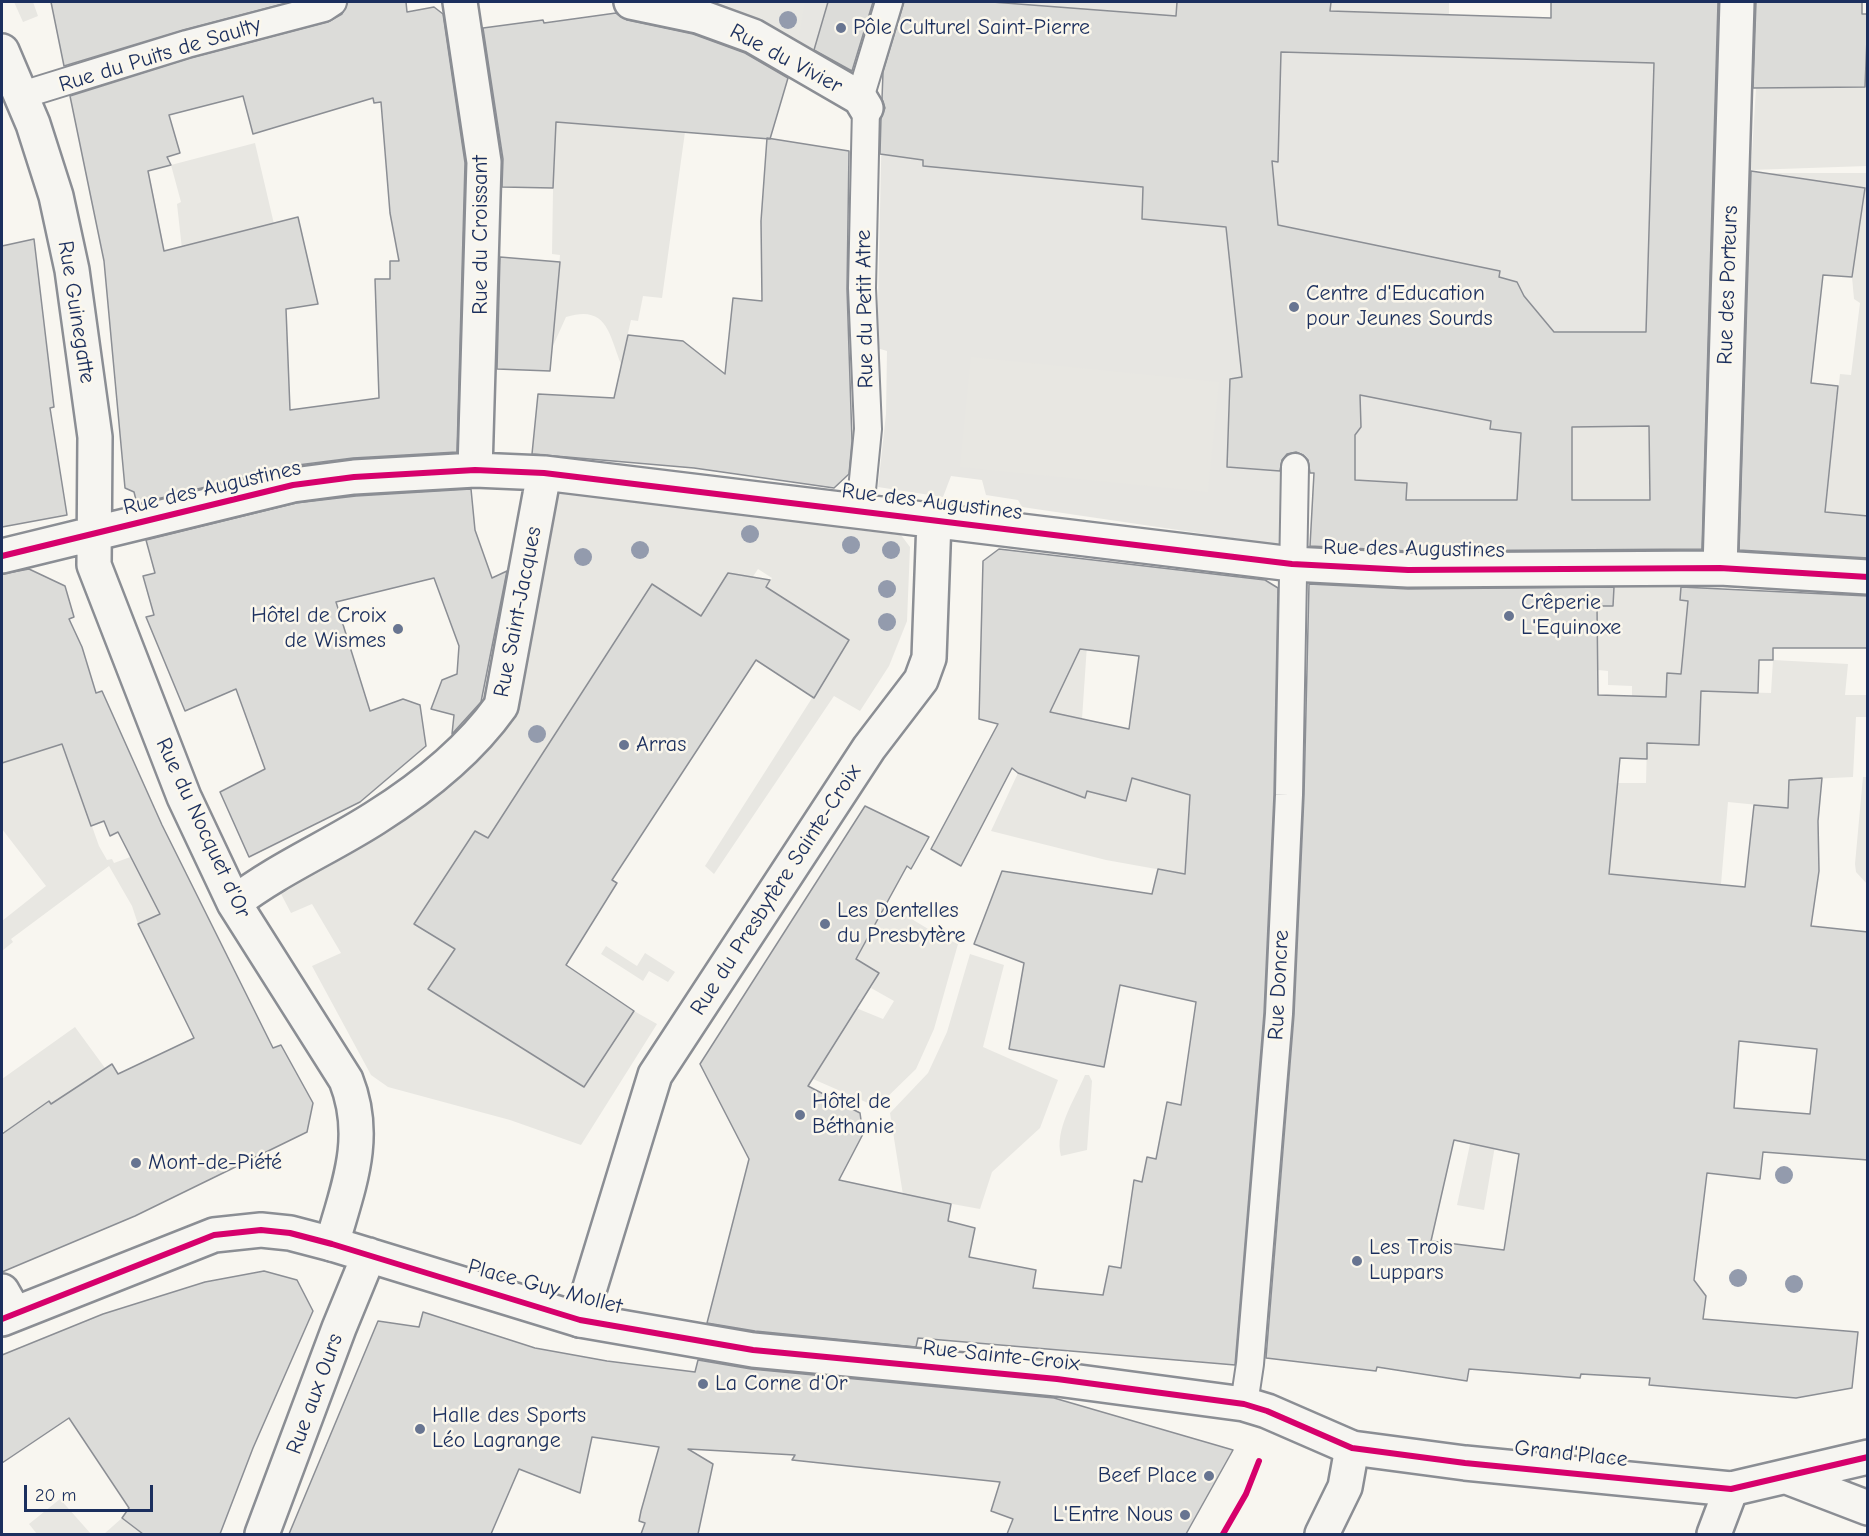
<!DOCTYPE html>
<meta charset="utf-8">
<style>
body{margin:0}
#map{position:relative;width:1869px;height:1536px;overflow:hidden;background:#f8f6f0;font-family:"Comic Neue",sans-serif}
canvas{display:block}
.frame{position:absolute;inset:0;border:3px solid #1b2f5e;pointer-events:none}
.scale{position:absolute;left:24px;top:1485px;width:129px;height:27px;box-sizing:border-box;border:3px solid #1b2f5e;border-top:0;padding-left:8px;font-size:18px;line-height:21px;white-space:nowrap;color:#1b2f5e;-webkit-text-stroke:4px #fbf7ec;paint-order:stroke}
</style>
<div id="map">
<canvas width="1869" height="1536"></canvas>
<div class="frame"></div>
<div class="scale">20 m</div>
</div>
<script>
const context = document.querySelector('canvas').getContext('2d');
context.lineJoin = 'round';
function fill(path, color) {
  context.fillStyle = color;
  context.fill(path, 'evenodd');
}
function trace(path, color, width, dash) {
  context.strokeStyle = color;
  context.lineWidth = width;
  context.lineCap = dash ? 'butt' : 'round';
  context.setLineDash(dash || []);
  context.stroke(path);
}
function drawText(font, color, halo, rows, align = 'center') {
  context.font = font + ' "Comic Neue",sans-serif';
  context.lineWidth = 5;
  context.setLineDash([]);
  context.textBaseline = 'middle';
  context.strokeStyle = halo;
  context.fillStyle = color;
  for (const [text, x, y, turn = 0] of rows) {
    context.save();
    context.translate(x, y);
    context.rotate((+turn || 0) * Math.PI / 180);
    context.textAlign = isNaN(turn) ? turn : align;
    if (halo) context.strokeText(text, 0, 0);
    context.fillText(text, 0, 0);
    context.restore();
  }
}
const built = new Path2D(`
 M701 2H1177L1176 16 1278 10 1715 22 1705 534 1694 549 1401 552 1310 547 1314 461 1283 460 1280 545 1022 507 1018 500 986 495 982 480 951 476 943 497 878 487 886 414 887 351 877 348 883 73 900 11 870 3 849 71 813 53 762 21Z`);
const green = new Path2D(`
 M14 2H33L38 16 23 22Z
 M701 2H805L798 44 762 21Z
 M1331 2H1449V15L1330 11Z
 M1867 65V166L1751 170 1756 88 1865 87Z
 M555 111 614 126 685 132 662 298 643 296 638 321 631 320 621 364C609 334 607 304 566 317L552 348 560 255 552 254 554 128 495 131 494 117Z
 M255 143 274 224 182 249 177 204 181 202 171 165Z
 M1767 173H1867V516L1778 509 1829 472 1840 374 1851 375 1860 303 1854 299 1852 277 1865 188Z
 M971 357 1219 382 1208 492 960 467Z
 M1649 426 1650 550H1615V527L1619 526V500H1572V427Z
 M564 486 859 521 857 530 901 535 910 547 907 621 889 666 860 711 834 696 714 874 705 866 849 640 799 608 748 614 772 578 758 569 750 581 707 620 651 584 488 838 475 831 414 923 455 949 428 990 584 1087 634 1011 657 1024 581 1145 510 1120 388 1087 371 1075 312 966 341 953 312 904 291 913 280 892 409 818 449 787 511 718 533 628 552 498Z
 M1614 585H1681L1680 600 1688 601 1681 674H1667L1665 720 1632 718V686L1608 685V671L1598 670 1597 637H1574L1573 605 1613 606Z
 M1087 645 1082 719 1050 713 1068 665 1078 653V648Z
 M1773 660 1848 664 1845 695H1868L1867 717H1856L1853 777 1789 780 1788 808 1728 802 1721 884 1609 874 1618 783H1646L1647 743 1699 745 1701 691 1771 693Z
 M62 742 99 846 107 860 112 859 114 863 133 856 160 914 138 924 132 906 109 866 11 939 13 942 2 951V921L46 886 2 829V762Z
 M1018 773 1084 798 1087 791 1125 801 1132 778 1157 785 1160 773 1191 783 1188 817 1193 819 1184 874 1106 860 991 831Z
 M1863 777H1868L1867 884 1856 872 1855 864Z
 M887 904 938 935 958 944 934 1029 916 1069 877 1107 813 1079 856 1008 883 1019 894 1001 871 988 879 973 856 959Z
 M606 946 637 966 645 953 675 972 668 982 649 971 643 981 601 954Z
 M970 954 1004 965 983 1047 1058 1080 1040 1128 992 1172 980 1209 903 1195 890 1113 928 1073 947 1032Z
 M75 1027 105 1068 51 1104 48 1101 4 1132 2 1128V1079Z
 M1085 1075H1089L1092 1081 1087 1150 1061 1156C1054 1130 1075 1099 1085 1075Z
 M1472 1135 1496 1140 1484 1210 1457 1205Z
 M60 1499 91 1534H37L29 1524Z
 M122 1518 143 1534H104Z`);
const building = new Path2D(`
 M51 2H290L183 30 64 66Z
 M348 2H406L407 12 434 7 443 14 465 163 457 452 353 458 290 466 137 504 134 492 125 488 104 261 70 96 191 58 328 22 342 14ZM243 96 253 134 373 98 374 103 381 102 390 213 399 261H390V279H375L379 398 290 410 286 309 318 304 298 217 164 251 148 171 171 165 167 157 180 153 169 115Z
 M828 2H873L852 71 814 50Z
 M904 2H992L1176 16 1177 2H1331L1330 11 1551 18V2H1718L1702 549 1408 551 1310 546 1314 473H1310L1308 460 1303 455 1296 452 1287 454 1282 460 1280 471 1227 467 1230 379 1242 377 1226 227 1142 219 1143 187 923 166V160L880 154 881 118 885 108 882 99 883 72ZM1281 52 1654 63 1646 332H1554L1524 296 1517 282 1499 277 1500 271 1278 225 1272 161 1278 162ZM1360 395 1491 421 1490 429 1521 433 1517 500H1406L1407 483 1355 480V435L1361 427ZM1649 426 1650 500H1572V427Z
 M1756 2H1862V14H1868L1865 87 1753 88Z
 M616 13 627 20 693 34 745 53 788 78 770 139 556 122 553 188 502 187 503 159 483 28 543 20 544 23Z
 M767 138 849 151 847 289 852 441 849 474 834 488 694 468 532 454 538 394 614 398 628 335 683 341 725 374 733 298 762 301 761 221Z
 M1751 171 1865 188 1852 277 1823 275 1811 383 1838 386 1825 512 1868 516V558L1739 550Z
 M34 239 54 407 50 408 67 515 2 527V246Z
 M500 257 560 262 550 371 497 369Z
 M471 489 475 530 492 578 507 571 481 702 452 734 454 715 431 709 442 680 457 674 459 646 434 578 336 602 370 711 403 699 420 705 426 746 360 802 249 857 220 792 265 769 236 689 185 711 146 617 154 615 143 576 155 573 146 540 296 503 356 496Z
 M999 549 1265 580 1278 588 1274 795 1264 1013 1235 1365 918 1338 916 1347 755 1331 707 1323 749 1159 700 1064 865 806 929 837 911 869 907 866 856 959 879 973 808 1086 860 1113 863 1134 839 1180 951 1204 948 1221 975 1228 969 1257 1036 1270 1033 1288 1103 1295 1109 1266 1121 1268 1134 1180 1142 1182 1147 1157 1156 1159 1167 1102 1181 1105 1196 1002 1120 985 1104 1067 1009 1049 1024 963 974 944 1002 871 1152 894 1158 869 1185 874 1190 795 1132 778 1126 801 1087 791 1085 798 1018 773 1012 768 961 866 931 849 998 724 979 719 983 561ZM1080 649 1139 656 1129 729 1050 712Z
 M29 569 65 586 74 617 69 619 82 647 96 693 102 691 162 825 273 1048 281 1045 313 1103 307 1132 135 1216 2 1272V1134L49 1101 51 1104 112 1064 118 1074 194 1038 138 924 160 914 118 832 110 836 104 821 91 826 62 744 2 763V574Z
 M728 573 770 580 766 587 849 640 814 698 756 660 612 880 617 883 566 965 634 1011 584 1087 428 989 455 949 414 924 475 831 488 838 652 584 701 616Z
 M1309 584 1408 589 1614 587 1613 606H1597L1598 695 1666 697 1667 673 1681 674 1688 601 1680 600 1681 587 1868 596V648H1773V660H1759L1758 693 1701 691 1699 745 1647 743V759L1620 758 1609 874 1745 887 1754 805 1788 808 1789 780 1822 778 1818 821 1819 871 1811 926 1868 932V1160L1763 1152 1760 1179 1707 1173 1694 1280 1706 1296 1703 1319 1858 1332 1852 1388 1796 1398 1649 1385 1650 1378 1581 1374 1580 1378 1469 1369 1467 1381 1377 1367 1376 1371 1266 1358 1294 1015 1304 795ZM1739 1041 1817 1049 1810 1114 1734 1108ZM1454 1140 1519 1154 1504 1250 1431 1241Z
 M264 1271 297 1280 313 1311 253 1448 220 1534H143L122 1518 129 1508 69 1418 2 1463V1355L103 1314 205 1282Z
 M423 1312 535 1348 607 1361 695 1372 698 1360 751 1369 1054 1398 1233 1450 1186 1534H1007L1013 1519 991 1511 1000 1482 792 1460 795 1455 688 1449 713 1464 698 1534H641L645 1523 639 1521 641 1511 659 1447 592 1437 580 1493 519 1469 491 1534H289L378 1321 419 1327Z`);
const service = new Path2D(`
 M19 96 187 44 324 8 333 2
 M860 98 889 2
 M860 510 868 429 862 288 866 108
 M1244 1404 1250 1364 1279 1014 1289 795 1295 467`);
const minor = new Path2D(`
 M460 2 484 162 475 470
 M631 2 698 16 753 36 860 98 866 108
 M2 51 33 124 56 196 72 270 95 437 94 565 184 797 234 903 346 1080C369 1138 348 1187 332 1244
 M2 556 293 485 354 477 475 470 544 473 1292 564 1408 570 1720 568 1868 577
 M1720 568 1737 2
 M234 903C278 869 328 848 375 818 421 789 469 751 501 706L544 473
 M2 1291 14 1312
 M580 1320 655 1075 869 748 921 680 929 658 934 520
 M1322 1534 1345 1487 1352 1448
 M1714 1534 1731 1489`);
const tertiary = new Path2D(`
 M2 1319 214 1235 261 1230 290 1233 332 1244 580 1320 753 1350 1057 1379 1244 1404 1267 1411 1352 1448 1465 1463 1731 1489 1868 1457
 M1787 1477 1868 1508
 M262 1534 339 1328 369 1255`);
const cycleway = new Path2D(`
 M2 556 293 485 354 477 475 470 544 473 1292 564 1408 570 1720 568 1868 577
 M2 1319 214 1235 261 1230 290 1233 332 1244 580 1320 753 1350 1057 1379 1244 1404 1267 1411 1352 1448 1465 1463 1731 1489 1868 1457
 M1223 1534 1246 1494 1259 1461`);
const trees = [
 [788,20],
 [750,534],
 [851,545],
 [640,550],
 [891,550],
 [583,557],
 [887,589],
 [887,622],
 [537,734],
 [1784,1175],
 [1738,1278],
 [1794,1284]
];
const markers = [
 [841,28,6,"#687591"],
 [1294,307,6,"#687591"],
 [1509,616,6,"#687591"],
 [398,629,6,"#687591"],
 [624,745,6,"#687591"],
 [825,924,6,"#687591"],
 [800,1115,6,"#687591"],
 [136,1163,6,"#687591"],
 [1357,1261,6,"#687591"],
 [703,1384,6,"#687591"],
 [420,1429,6,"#687591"],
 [1209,1476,6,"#687591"],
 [1185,1515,6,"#687591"]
];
const poiNames = [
 ["Pôle Culturel Saint-Pierre",853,28],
 ["Centre d'Education",1306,294],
 ["pour Jeunes Sourds",1306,319],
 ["Crêperie",1521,603],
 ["L'Equinoxe",1521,628],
 ["Hôtel de Croix",386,616,"right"],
 ["de Wismes",386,641,"right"],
 ["Arras",636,745],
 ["Les Dentelles",837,911],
 ["du Presbytère",837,936],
 ["Hôtel de",812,1102],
 ["Béthanie",812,1127],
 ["Mont-de-Piété",148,1163],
 ["Les Trois",1369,1248],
 ["Luppars",1369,1273],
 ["La Corne d'Or",715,1384],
 ["Halle des Sports",432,1416],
 ["Léo Lagrange",432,1441],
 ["Beef Place",1197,1476,"right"],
 ["L'Entre Nous",1173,1515,"right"]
];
const streetNames = [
 ["Rue du Puits de Saulty",160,55,-17],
 ["Rue du Vivier",786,59,28],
 ["Rue du Croissant",481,235,-90],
 ["Rue des Porteurs",1728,285,-88],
 ["Rue du Petit Atre",865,309,-91],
 ["Rue Guinegatte",76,312,81],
 ["Rue des Augustines",212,488,-13],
 ["Rue des Augustines",932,502,7],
 ["Rue des Augustines",1414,549,1],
 ["Rue Saint-Jacques",518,612,-79],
 ["Rue du Nocquet d'Or",203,828,65],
 ["Rue du Presbytère Sainte-Croix",776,890,-57],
 ["Rue Doncre",1279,985,-87],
 ["Place Guy Mollet",545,1287,15],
 ["Rue Sainte-Croix",1001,1356,6],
 ["Rue aux Ours",315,1394,-70],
 ["Grand'Place",1571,1454,6]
];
fill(built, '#e7e6e2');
fill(green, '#e8e7e2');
fill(building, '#dcdcd9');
trace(building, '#8b8e94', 1.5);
trace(service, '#8b8e94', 30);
trace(minor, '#8b8e94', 38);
trace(tertiary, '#8b8e94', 38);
trace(service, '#f6f5f1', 26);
trace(minor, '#f6f5f1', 33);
trace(tertiary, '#f6f5f1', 33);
trace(cycleway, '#d6006c', 6);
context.fillStyle = '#939bad';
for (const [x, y] of trees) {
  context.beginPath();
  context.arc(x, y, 9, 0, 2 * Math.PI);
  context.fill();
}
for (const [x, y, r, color] of markers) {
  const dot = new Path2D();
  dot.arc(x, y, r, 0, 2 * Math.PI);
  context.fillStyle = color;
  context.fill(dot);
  trace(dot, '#fbf7ec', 2);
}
drawText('22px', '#1b2f5e', '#fbf7ec', poiNames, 'left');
drawText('22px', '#1b2f5e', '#fbf7ec', streetNames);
</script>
